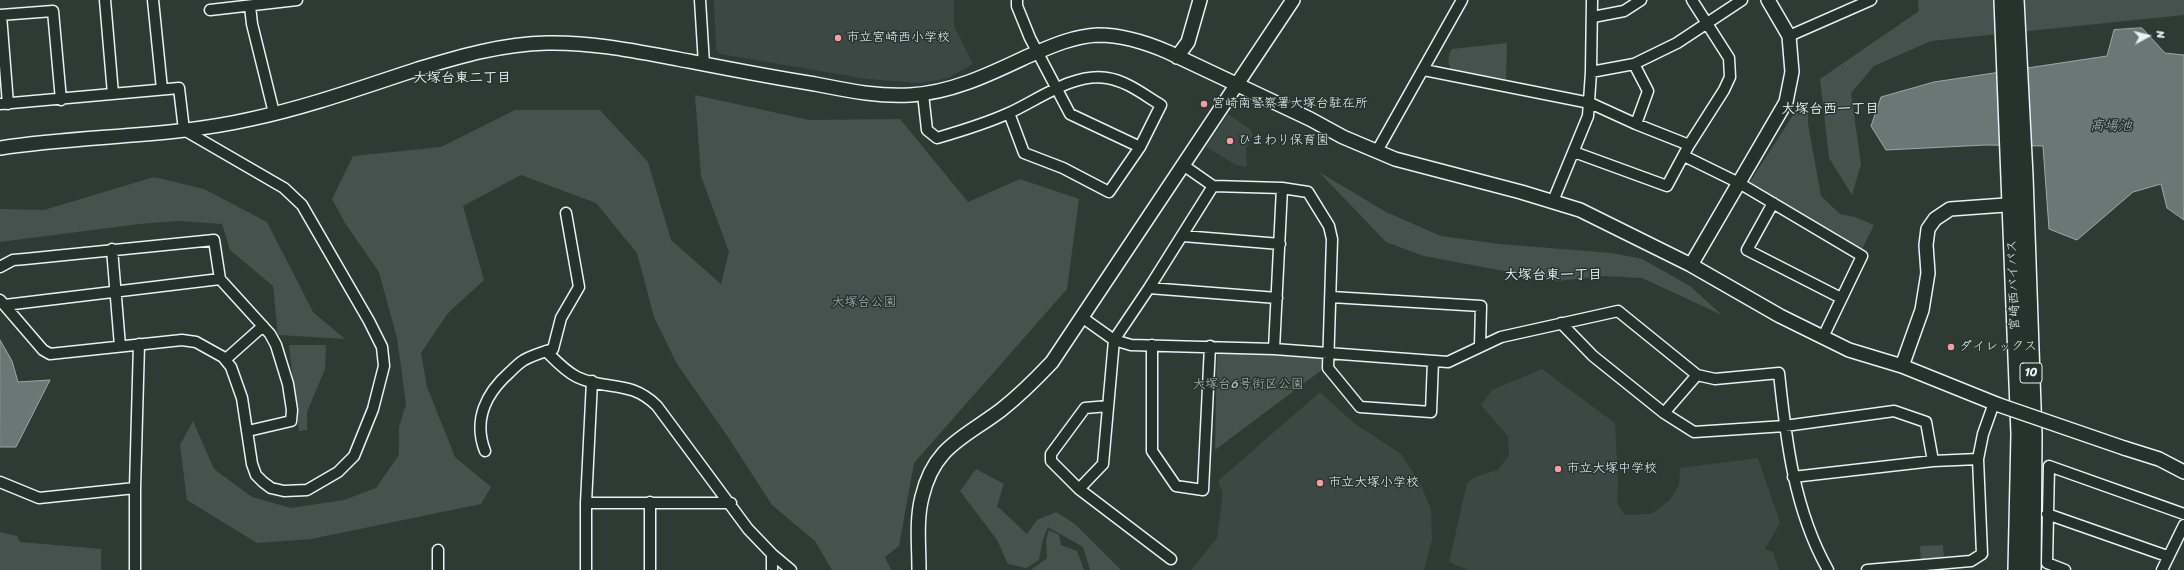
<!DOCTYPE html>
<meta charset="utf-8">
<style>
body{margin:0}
#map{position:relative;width:2184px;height:570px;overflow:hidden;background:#2e3b35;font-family:Sriracha,sans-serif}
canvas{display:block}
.north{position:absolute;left:2128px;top:16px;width:40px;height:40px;-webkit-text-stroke:3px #26332d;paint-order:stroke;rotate:83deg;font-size:11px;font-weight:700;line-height:16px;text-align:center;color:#e8f1f8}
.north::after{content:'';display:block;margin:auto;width:14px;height:18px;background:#e8f1f8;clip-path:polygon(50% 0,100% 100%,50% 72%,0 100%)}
</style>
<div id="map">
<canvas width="2184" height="570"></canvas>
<div class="north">N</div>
</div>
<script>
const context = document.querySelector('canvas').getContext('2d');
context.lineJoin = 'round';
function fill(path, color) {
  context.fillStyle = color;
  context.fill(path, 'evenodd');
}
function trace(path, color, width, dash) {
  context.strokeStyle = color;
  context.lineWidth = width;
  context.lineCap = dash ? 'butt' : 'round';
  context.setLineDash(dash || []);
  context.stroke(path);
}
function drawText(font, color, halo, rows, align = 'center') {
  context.font = font + ' Sriracha,"Klee One",sans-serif';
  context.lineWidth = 3;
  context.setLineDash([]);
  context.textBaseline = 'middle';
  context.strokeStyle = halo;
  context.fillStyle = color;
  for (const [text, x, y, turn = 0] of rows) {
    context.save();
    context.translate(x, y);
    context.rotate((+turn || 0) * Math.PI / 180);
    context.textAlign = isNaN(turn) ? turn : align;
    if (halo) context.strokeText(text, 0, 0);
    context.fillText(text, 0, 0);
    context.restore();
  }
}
const built = new Path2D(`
 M714 0H954V26L973 64 948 78 920 83 867 79 720 54 716 49Z
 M1228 114 1251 130 1253 135 1246 148 1247 167 1236 165 1206 147Z
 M1542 369 1615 423 1618 486 1617 503 1625 515 1651 514 1670 500 1679 485 1680 468 1758 458 1780 523 1765 549 1773 552 1779 570H1468L1449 562 1467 483 1475 477 1498 470 1509 455 1508 436 1481 405 1492 390Z
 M1320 392 1354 423 1401 454 1419 481 1431 509 1432 539 1424 570H1191L1217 538 1223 491 1219 485V480Z`);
const green = new Path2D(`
 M1918 0H2184V15L1931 41 1874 66 1851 93 1861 164 1852 195 1829 158 1820 79 1919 11Z
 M1507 43 1506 79 1453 71C1447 64 1447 57 1452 49Z
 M695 95 809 120 900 119 968 202 1020 179 1079 199 1067 289 914 463 899 546 885 557 891 570H832L815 541 772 505 728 437 677 364 654 317 637 253 596 203 521 175 463 206 484 280 448 313 421 353 427 387 455 457 491 487 481 504 311 539 257 543 187 500 180 445 193 421 214 469 252 497 291 508 344 500 376 488 399 455V427L406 404 397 338 379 272 345 223 332 199 353 156 441 147 515 110H600L648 162 671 240 721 284 729 252 701 176Z
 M1808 104V124L1821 196 1840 214 1855 217 1874 225 1861 251 1750 182 1797 109Z
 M1319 172 1386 212 1441 236 1499 244 1612 253 1642 259 1690 286 1722 315 1642 278 1604 276 1557 281 1424 256 1386 242Z
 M154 177 204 189 267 222 313 312 345 339 278 335 273 286 230 250 222 224 179 221 139 224 0 242V209L44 210Z
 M289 345H326L325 369 307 412V430L299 431Z
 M1225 351 1324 357 1323 369 1215 450 1217 353Z
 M976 469 1004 484 997 506 1027 534 1037 520 1056 512 1075 524 1121 570H1090L1083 547 1048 527 1043 539 1039 560 1026 568 1008 564 997 540 960 491Z
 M1049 530 1059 535 1061 545 1077 551 1084 570H1031L1047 558 1046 540Z
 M0 532 17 536 20 542 101 549V570H0Z
 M1943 545 1944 560 1921 562 1920 546Z`);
const water = new Path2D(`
 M2142 28 2165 53 2184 55V220L2167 208 2161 184 2133 192 2077 240 2049 229 2043 146 1986 145 1886 150 1871 126 1881 97 1934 82 2107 56 2114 30Z
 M0 340 12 361 18 382 50 380 16 447H0Z`);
const minor = new Path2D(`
 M105 0 113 94
 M153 0 162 89
 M700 0 704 64
 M1017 0V6L1030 38 1070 114 1140 147
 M250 6 252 24 274 113
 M210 10 297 0
 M0 15 53 11 61 100
 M1 15 8 104
 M1593 17 1624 11 1641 0
 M1789 36 1871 0
 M1634 64 1648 91 1636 124
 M1424 70 1590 103 1636 124 1689 145
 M1591 72 1634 64 1677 43 1742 0
 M923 94 927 130 937 138C961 131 985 124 1009 113 1038 100 1074 72 1107 78 1127 81 1144 95 1161 105L1140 147 1109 192 1063 168 1024 153 1009 113
 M0 104 179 88 184 130 284 188 302 205 369 321 382 347 384 366 373 409 354 456 338 472 307 490 284 491 271 488 263 482 256 475 252 464 242 398 231 367 223 357 196 342 182 340 50 354 43 350 0 300
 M1377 151 1462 0
 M1574 152 1667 186 1689 145 1724 90 1730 77 1729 58 1692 0
 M1684 156 1739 183 1862 256 1823 337
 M1183 165 1213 186 1282 188 1308 192 1329 226 1332 239 1328 368 1360 407 1431 412 1433 361
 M1553 201 1588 116 1591 72 1592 0
 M1773 203 1747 250 1841 298
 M1183 236 1280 244
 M112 249 120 346
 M0 267 13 260 25 259 214 240 220 279 270 334 276 345 288 384 292 410 291 421 248 431
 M1149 288 1277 298
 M1331 297 1481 306 1480 345
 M5 305 220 279
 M1083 318 1114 340 1131 345 1274 349 1448 362 1501 337 1618 311 1697 375 1715 379 1779 373C1786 440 1794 510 1828 570
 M1561 323 1593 356 1664 413 1694 432 1785 426 1894 411 1926 422 1933 461
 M1152 345V451L1176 486 1203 490 1210 346
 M1274 349 1282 188
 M546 351C555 360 565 371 577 377 606 391 630 379 657 406L748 529 772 554 791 570
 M226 359 263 326
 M1108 406 1085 408 1051 454V461L1079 489 1171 559
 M1664 413 1697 375
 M485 451C473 420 486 393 510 372 514 368 519 363 524 360 533 355 543 352 553 349L561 318 579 287 566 213
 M1793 477 1933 461 1978 459
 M0 482 39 498 135 488
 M1079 489 1103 464 1114 340 1149 288 1213 186
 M650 502V570
 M586 503H731
 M2047 514 2167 556
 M438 550V570
 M135 570V488L139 344
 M586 570V503L592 381
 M772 570V554
 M1867 570 1971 561 1982 554 1978 459 1983 434 1994 403
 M2065 570 2047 563 2049 466 2184 514
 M2162 570 2184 525`);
const tertiary = new Path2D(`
 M1177 57 1188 42 1200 0
 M0 148C83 135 168 138 251 119 308 107 363 87 418 69 461 56 502 44 547 43 592 42 635 51 678 59 724 68 769 77 815 84 846 90 877 97 910 95 950 93 988 75 1024 58 1047 48 1072 36 1098 35 1123 35 1145 42 1168 52L1310 119 1343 137 1395 159 1521 192 1580 210 1691 265 1780 316 1849 350 1902 366 1999 405
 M1691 265 1786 102 1792 72 1789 36 1768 0
 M1902 366 1922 310 1928 273 1926 245 1928 229 1935 219 1950 209 2019 204
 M2124 448 2159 459 2184 472
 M919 570C919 546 916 520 922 497 934 446 964 438 1001 410 1020 395 1036 379 1052 362L1293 0`);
const trunk = new Path2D(`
 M2003 0 2020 434 2017 570
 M2015 0 2024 176 2033 435 2032 570`);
const tertiaryBridge = new Path2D(`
 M1999 405 2124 448`);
const markers = [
 [838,38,4,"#ff9aa2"],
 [1204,104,4,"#ff9aa2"],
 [1230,141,4,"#ff9aa2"],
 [1951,347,4,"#ff9aa2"],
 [1558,469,4,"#ff9aa2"],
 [1320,483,4,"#ff9aa2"]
];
const shields = [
 [2031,373,22]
];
const shieldNames = [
 ["10",2031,373]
];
const poiNames = [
 ["市立宮崎西小学校",846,38],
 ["宮崎南警察署大塚台駐在所",1212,104],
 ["ひまわり保育園",1238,141],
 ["ダイレックス",1959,347],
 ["市立大塚中学校",1566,469],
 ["市立大塚小学校",1328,483]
];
const streetNames = [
 ["宮崎西バイパス",2014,285,-92]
];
const parkNames = [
 ["大塚台公園",864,303],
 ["大塚台6号街区公園",1248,385]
];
const neighbourhoodNames = [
 ["大塚台東二丁目",462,78],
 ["大塚台西一丁目",1830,109],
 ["大塚台東一丁目",1553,275]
];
const waterNames = [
 ["高場池",2111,126]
];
fill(built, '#3b4843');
fill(green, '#45524e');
fill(water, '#6b7775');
trace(water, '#9da8a9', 1);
trace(minor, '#e8f1f8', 13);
trace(tertiary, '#e8f1f8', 16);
trace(trunk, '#e8f1f8', 20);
trace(minor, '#26332d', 10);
trace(tertiary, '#26332d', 13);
trace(trunk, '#26332d', 17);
trace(tertiaryBridge, '#e8f1f8', 16, []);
trace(tertiaryBridge, '#26332d', 13);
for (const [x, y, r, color] of markers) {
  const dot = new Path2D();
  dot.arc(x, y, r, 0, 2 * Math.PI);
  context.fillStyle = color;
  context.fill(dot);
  trace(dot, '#26332d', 1.5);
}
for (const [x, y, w] of shields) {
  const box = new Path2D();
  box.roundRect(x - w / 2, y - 10, w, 20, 3);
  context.fillStyle = '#26332d';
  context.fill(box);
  trace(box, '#e8f1f8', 1);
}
drawText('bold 12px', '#e8f1f8', null, shieldNames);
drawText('13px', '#e8f1f8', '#26332d', poiNames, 'left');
drawText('13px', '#e8f1f8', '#26332d', streetNames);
drawText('13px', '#afb9bc', '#26332d', parkNames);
drawText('bold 14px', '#e8f1f8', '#26332d', neighbourhoodNames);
drawText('italic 14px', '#b0babd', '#26332d', waterNames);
</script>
